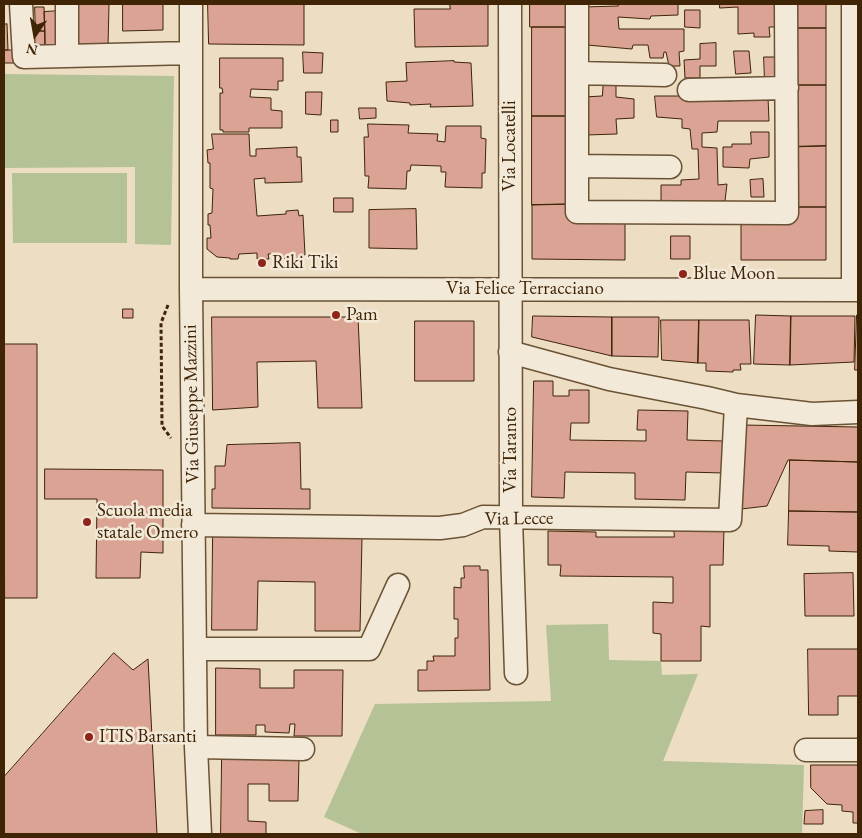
<!DOCTYPE html>
<style>
body{margin:0}
#map{position:relative;width:862px;height:838px;overflow:hidden;background:#ecddc3;font-family:"EB Garamond",serif}
canvas{display:block}
.frame{position:absolute;inset:0;border:5px solid #3f2406;pointer-events:none}
.north{position:absolute;left:10px;top:10px;width:50px;height:50px;-webkit-text-stroke:4px #f3e9d8;paint-order:stroke;rotate:192deg;font-size:14px;font-weight:700;line-height:20px;text-align:center;color:#3f2406}
.north::after{content:'';display:block;margin:auto;width:18px;height:22px;background:#3f2406;clip-path:polygon(50% 0,100% 100%,50% 72%,0 100%)}
</style>
<div id="map">
<canvas width="862" height="838"></canvas>
<div class="frame"></div>
<div class="north">N</div>
</div>
<script>
const context = document.querySelector('canvas').getContext('2d');
context.lineJoin = 'round';
function fill(path, color) {
  context.fillStyle = color;
  context.fill(path, 'evenodd');
}
function trace(path, color, width, dash) {
  context.strokeStyle = color;
  context.lineWidth = width;
  context.lineCap = dash ? 'butt' : 'round';
  context.setLineDash(dash || []);
  context.stroke(path);
}
function drawText(font, color, halo, rows, align = 'center') {
  context.font = font + ' "EB Garamond",serif';
  context.lineWidth = 5;
  context.setLineDash([]);
  context.textBaseline = 'middle';
  context.strokeStyle = halo;
  context.fillStyle = color;
  for (const [text, x, y, turn = 0] of rows) {
    context.save();
    context.translate(x, y);
    context.rotate((+turn || 0) * Math.PI / 180);
    context.textAlign = isNaN(turn) ? turn : align;
    if (halo) context.strokeText(text, 0, 0);
    context.fillText(text, 0, 0);
    context.restore();
  }
}
const green = new Path2D(`
 M4 74 174 76 171 245 135 244V167L4 168Z
 M12 173H127V243H13Z
 M608 624 609 660 661 661 662 675 698 674 663 761 804 765 802 834H362L324 817 375 704 551 701 546 625Z`);
const building = new Path2D(`
 M77 4H109L108 47H76Z
 M123 4H163V30L123 31Z
 M208 4H304V45L209 44Z
 M450 4H488V46L415 47 414 9H450Z
 M530 4H573V27H530Z
 M618 4H678V15L651 16 650 19 618 17 619 29H684V51L679 52 680 66H669L666 52H664L663 58H650L648 45H633L632 49 587 45 583 7 618 6Z
 M720 4H783L784 27H769L770 37H754V33L738 34V7L720 8Z
 M789 4H826V28H789Z
 M35 7H44L45 31H36Z
 M685 10H700V28L685 27Z
 M59 11 60 45 45 46 44 12Z
 M7 24 8 50H4V25Z
 M532 27H573V116H532Z
 M789 28H826V85H789Z
 M31 31H45V46H31Z
 M716 43V66H700V78H685L684 60 700 59V44Z
 M4 50H17L18 63H4Z
 M734 51H749L751 73 736 74Z
 M303 52 323 53 322 73H304Z
 M764 57H782L774 82H765Z
 M220 58H283V81H278V90L251 89 250 97 271 98V110L282 111V128H249V132H223V130H220V93H223L222 88H220Z
 M454 61V62L471 63 473 106 430 107 431 104 410 105V103L387 101 386 82 407 81 406 63Z
 M604 78H616V97L634 99V118L616 119 617 134 586 135 584 97 602 96Z
 M789 85H826V146L789 147Z
 M306 92H322L321 115 306 114Z
 M655 96H684V100L732 101V96L768 97 769 121H718L717 132 702 133V147L717 148 718 185 727 184 725 201 661 207V185H681V180L699 179 698 149H692L690 129 682 128V119L657 117Z
 M359 108H376V118L360 119Z
 M532 116H573V204L532 205Z
 M331 120H338V132H331Z
 M368 124 409 125 408 133 438 134 437 141 445 142 446 126H481V138L486 139 485 173H482V188L445 187 446 172H441V166L411 165 410 171H407L406 189 368 188 369 176H365L364 137H368Z
 M751 132H769V157L750 159 749 168 723 167V147H732V144H751Z
 M212 134H249L250 156H256V149L297 147V157H301L302 182 265 183V178L254 179 257 216 286 214V211L298 210 299 216 303 215 305 255H300L299 258 280 259V254H268L269 259H257V253L239 254 238 259H230V258L217 257 207 249V238H211L210 225H208V214L212 213 213 189 210 188V163H208L207 150 213 149Z
 M826 146V207H789V147Z
 M763 179 764 197H751L750 180Z
 M334 198H353V212H334Z
 M573 204 625 216V260L532 259V205Z
 M792 207H826V260H741V217Z
 M416 209 417 249 369 248V210Z
 M671 236H690V259H671Z
 M123 309H133V318H123Z
 M756 315 791 316 790 365 754 364Z
 M857 315H858V370H855Z
 M533 316 612 317V356L532 337Z
 M791 316H855L854 362 790 365Z
 M212 317H358L362 408H318L316 361 257 362 258 407 213 410Z
 M612 317H659L658 357 612 356Z
 M661 320H699L698 363 662 360Z
 M699 320H749L751 364H740L741 370H733V372L706 371V363H698Z
 M415 321H474V381H415Z
 M4 344H37V598H5Z
 M534 381H553V396H569V390H589V423H571L570 440 646 441V430H637L638 410 688 411 687 440 724 441V473L686 472 685 500 635 499V473L565 472 564 498 532 497Z
 M742 425 858 427V462L788 460 767 506 741 509Z
 M300 443 301 489H310V509L212 508V489H215V466H225L227 445Z
 M790 460 858 462V512L789 511Z
 M45 469 163 470V553L141 552 140 578H96L97 499H45Z
 M789 511 858 512V552L829 551V546L788 545Z
 M674 528H724L723 565H710V627L701 626V661H661V634L653 633V602L673 603V577L560 576 561 565H548V531L596 532V537H674Z
 M213 536 362 538 360 631H315V582L258 581 257 630H212Z
 M464 566H480V570H488L490 690 418 691V670H427V661H434L433 656H455V638H458V619H454V587L461 588V578H464Z
 M853 573 854 616H805L804 574Z
 M808 649H858V696H838V715H809Z
 M114 653 133 670 148 659 157 834H4V777Z
 M216 668 260 669V688H294V670H343L342 736H294L295 724H290L289 733 265 732V725H256V735H216Z
 M222 758 299 759 298 801H269V784H248V821L266 822V834H221Z
 M811 765H858V823H853V812L842 811V805L827 804 811 788Z
 M823 810V824H804L805 811Z`);
const path = new Path2D(`
 M168 305 161 323 162 426 171 438`);
const minor = new Path2D(`
 M21 4 24 57 191 53
 M67 4V56
 M191 4V289L196 747 200 834
 M510 4 511 518 516 673
 M577 4V212L787 213 786 4
 M853 4V290
 M577 73 665 75
 M689 90 787 88
 M577 166 670 167
 M191 289 858 290
 M510 352 609 379 707 398 736 405 812 414 858 412
 M193 525 440 528 463 525 483 517 730 520 736 405
 M195 649H369L398 585
 M196 747 303 749
 M806 750H858`);
const markers = [
 [262,263,5,"#8f2418"],
 [683,274,5,"#8f2418"],
 [336,315,5,"#8f2418"],
 [87,522,5,"#8f2418"],
 [89,737,5,"#8f2418"]
];
const streetNames = [
 ["Via Locatelli",510,146,-90],
 ["Via Felice Terracciano",525,289],
 ["Via Giuseppe Mazzini",192,404,-91],
 ["Via Taranto",511,450,-90],
 ["Via Lecce",519,519,-1]
];
const poiNames = [
 ["Riki Tiki",272,263],
 ["Blue Moon",693,274],
 ["Pam",346,315],
 ["Scuola media",97,511],
 ["statale Omero",97,533],
 ["ITIS Barsanti",99,737]
];
fill(green, '#b4c296');
fill(building, '#daa393');
trace(building, '#3f2406', 1);
trace(minor, '#6a5235', 25);
trace(path, '#3f2406', 3, [4, 2.5]);
trace(minor, '#f3e9d8', 22);
for (const [x, y, r, color] of markers) {
  const dot = new Path2D();
  dot.arc(x, y, r, 0, 2 * Math.PI);
  context.fillStyle = color;
  context.fill(dot);
  trace(dot, '#f3e9d8', 2);
}
drawText('19px', '#3f2406', '#f3e9d8', streetNames);
drawText('19px', '#3f2406', '#f3e9d8', poiNames, 'left');
</script>
